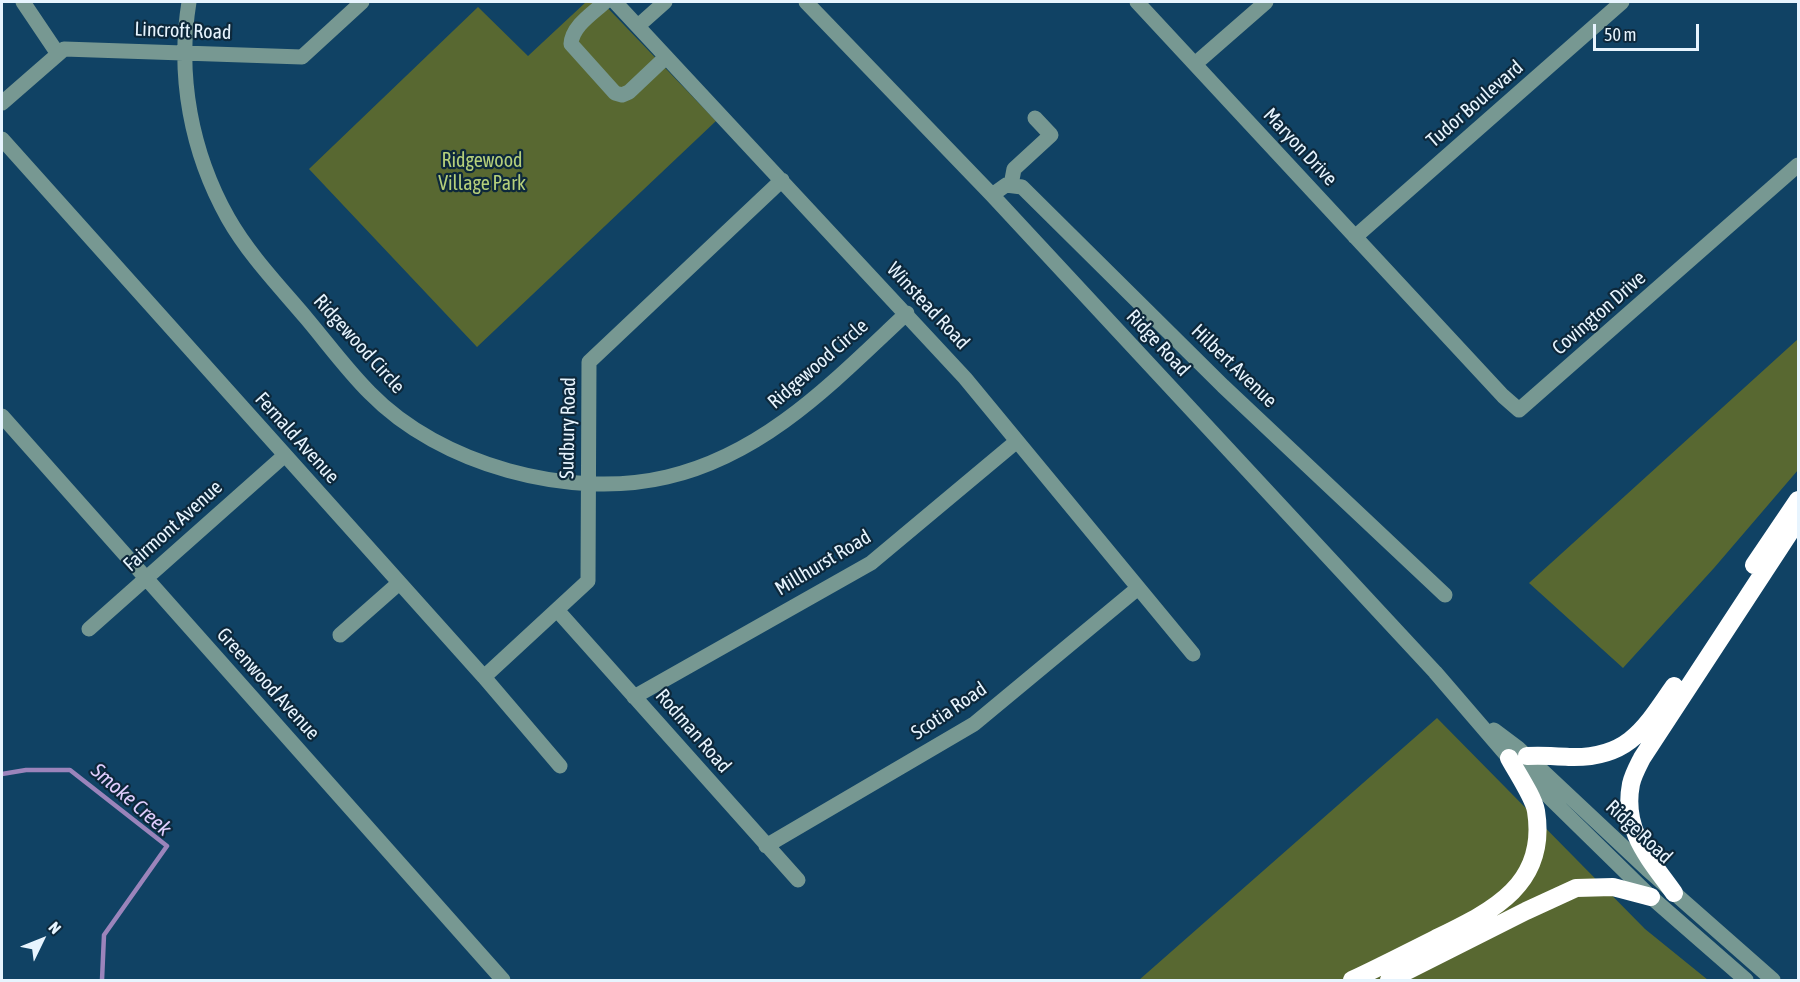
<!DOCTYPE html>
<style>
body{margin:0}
#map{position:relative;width:1800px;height:982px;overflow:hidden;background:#104264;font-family:"Asap Condensed",sans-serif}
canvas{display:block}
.frame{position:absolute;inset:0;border:3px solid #e7f4fe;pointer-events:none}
.north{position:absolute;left:12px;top:910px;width:60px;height:60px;-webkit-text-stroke:4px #0d283b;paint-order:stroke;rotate:47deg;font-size:16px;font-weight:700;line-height:24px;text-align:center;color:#e7f4fe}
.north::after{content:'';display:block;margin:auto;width:21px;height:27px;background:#e7f4fe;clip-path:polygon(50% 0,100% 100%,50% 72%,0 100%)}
.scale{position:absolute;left:1593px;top:24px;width:106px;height:27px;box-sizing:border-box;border:3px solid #e7f4fe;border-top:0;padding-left:8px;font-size:18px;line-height:21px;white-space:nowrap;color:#e7f4fe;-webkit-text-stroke:4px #0d283b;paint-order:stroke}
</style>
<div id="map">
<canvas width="1800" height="982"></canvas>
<div class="frame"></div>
<div class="north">N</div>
<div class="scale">50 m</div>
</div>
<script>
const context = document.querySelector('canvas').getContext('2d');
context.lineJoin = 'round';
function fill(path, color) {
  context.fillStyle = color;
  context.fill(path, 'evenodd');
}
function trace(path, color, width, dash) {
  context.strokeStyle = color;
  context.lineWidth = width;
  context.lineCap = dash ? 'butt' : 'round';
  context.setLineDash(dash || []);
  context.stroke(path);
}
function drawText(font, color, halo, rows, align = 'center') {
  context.font = font + ' "Asap Condensed",sans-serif';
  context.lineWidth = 4.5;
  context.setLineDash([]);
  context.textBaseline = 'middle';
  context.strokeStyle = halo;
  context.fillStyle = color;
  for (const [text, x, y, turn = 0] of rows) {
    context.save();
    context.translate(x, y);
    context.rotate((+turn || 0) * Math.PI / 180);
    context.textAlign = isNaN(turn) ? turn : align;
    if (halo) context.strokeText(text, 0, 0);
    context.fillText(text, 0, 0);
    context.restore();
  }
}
const green = new Path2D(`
 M586 2H602L716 121 477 347 309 169 478 7 528 56Z
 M1798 339V470L1714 568 1623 668 1529 583Z
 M1437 718 1645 929 1708 980H1139Z`);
const stream = new Path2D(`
 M2 774 26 770H70L167 846 104 935 102 980`);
const minor = new Path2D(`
 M23 2 58 54
 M189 2C177 76 191 152 228 218 249 255 280 287 307 319 328 344 347 370 370 393 440 465 570 500 667 477 766 454 835 380 907 313
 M605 2C593 13 572 26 571 44L615 93 622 95 629 92 666 57
 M615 2 965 378 1193 654
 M806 2 992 195 1435 672 1509 758 1651 897 1746 980
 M1137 2 1503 396 1519 410 1798 165
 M638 26 665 2
 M1195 64 1266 2
 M2 103 64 49 302 57 362 2
 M2 139 484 677 560 766
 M1011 185 1014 169 1051 135 1035 118
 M992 195 1006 185 1022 187 1223 386 1445 595
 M1355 237 1622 2
 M2 416 503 980
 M557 610 798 880
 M89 629 285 455
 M340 635 399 583
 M484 677 588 581 589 362 782 180
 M634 697 871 563 1017 441
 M1494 730 1518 748 1647 869 1773 980
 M766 846 974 724 1138 588`);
const highway = new Path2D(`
 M1754 565 1798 500
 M1527 756C1541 755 1554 756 1569 757 1627 759 1644 730 1674 686
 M1674 893C1649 858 1622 830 1631 784 1633 775 1638 766 1642 758L1798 520
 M1352 980C1380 967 1407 953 1435 939 1490 912 1548 886 1536 811 1534 798 1516 771 1509 758
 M1389 980 1526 911 1576 888 1613 887 1651 897`);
const streetNames = [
 ["Lincroft Road",183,31,2],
 ["Tudor Boulevard",1475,104,-41],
 ["Maryon Drive",1300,147,47],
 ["Winstead Road",928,306,47],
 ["Covington Drive",1599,313,-41],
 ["Ridge Road",1158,343,47],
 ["Ridgewood Circle",359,344,48],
 ["Ridgewood Circle",818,364,-41],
 ["Hilbert Avenue",1234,366,44],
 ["Sudbury Road",568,428,-89],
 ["Fernald Avenue",297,438,48],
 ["Fairmont Avenue",173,526,-42],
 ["Millhurst Road",823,563,-31],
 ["Greenwood Avenue",268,684,48],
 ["Scotia Road",949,711,-34],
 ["Rodman Road",693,731,49],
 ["Ridge Road",1639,832,43]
];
const parkNames = [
 ["Ridgewood",482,161],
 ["Village Park",482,184]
];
const waterNames = [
 ["Smoke Creek",131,800,41]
];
fill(green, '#586831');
trace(stream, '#9b84bb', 4.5);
trace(minor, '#779892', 15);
trace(highway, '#fff', 18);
drawText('20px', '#e7f4fe', '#0d283b', streetNames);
drawText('20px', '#b5cf7b', '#0d283b', parkNames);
drawText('italic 21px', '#e1cefe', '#0d283b', waterNames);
</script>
